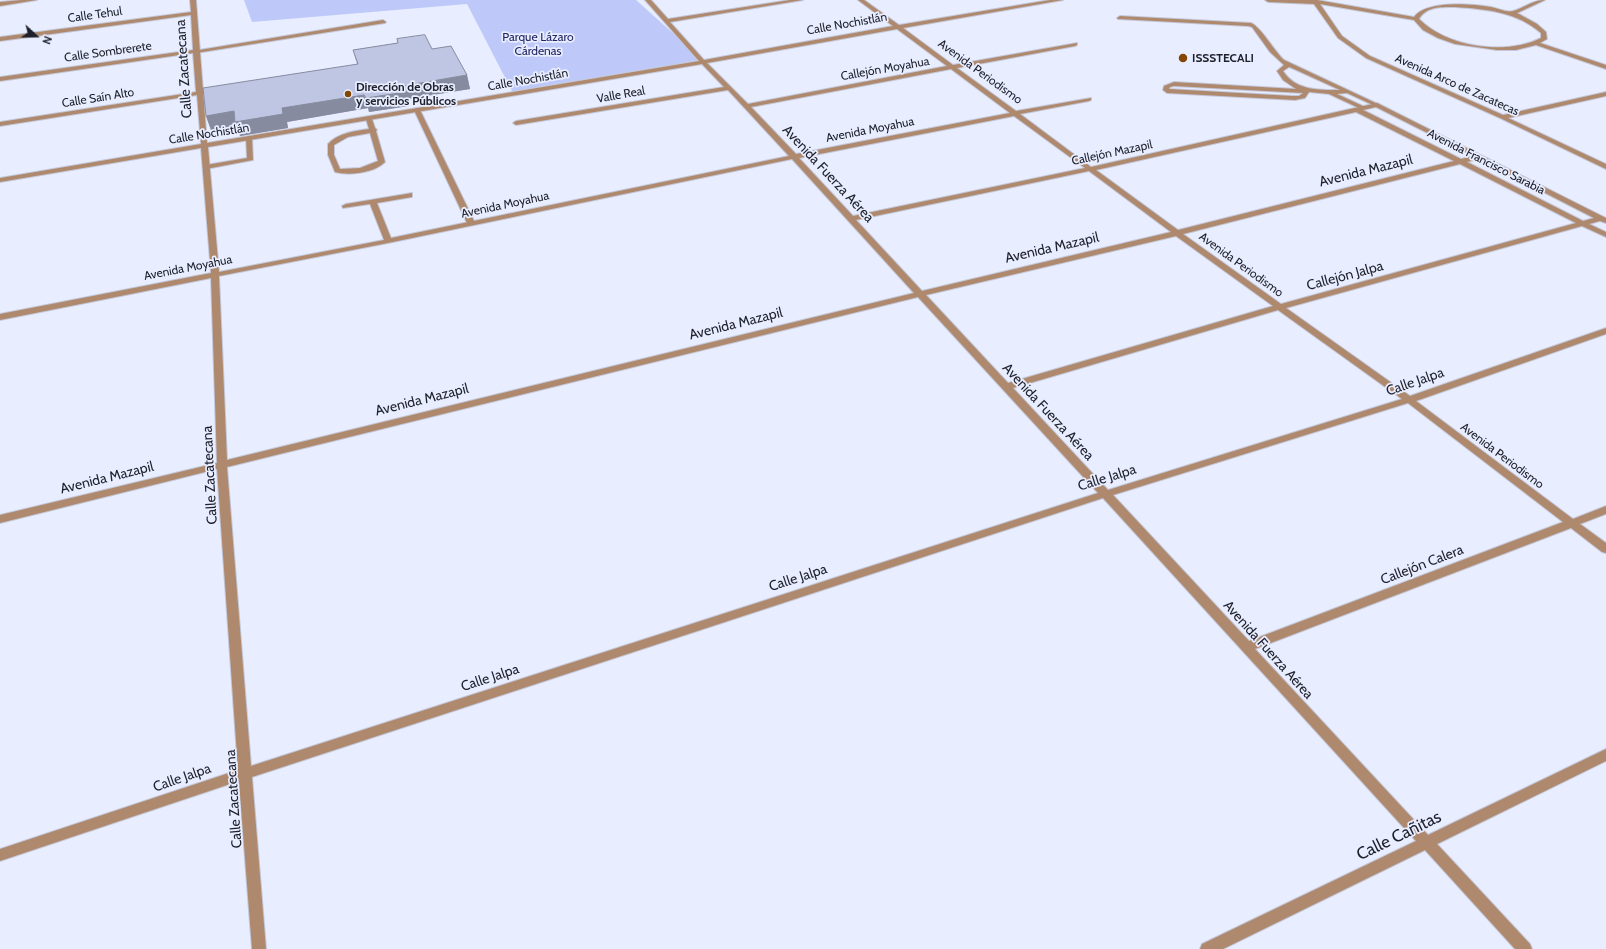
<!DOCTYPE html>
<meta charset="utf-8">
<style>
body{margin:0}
#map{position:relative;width:1606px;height:949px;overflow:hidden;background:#e8edff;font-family:Cabin,sans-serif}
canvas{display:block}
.north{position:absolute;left:16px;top:16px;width:40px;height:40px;-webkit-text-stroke:3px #e8edff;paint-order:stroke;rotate:111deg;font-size:11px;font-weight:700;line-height:16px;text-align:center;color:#1e202b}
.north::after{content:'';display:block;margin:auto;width:14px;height:18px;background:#1e202b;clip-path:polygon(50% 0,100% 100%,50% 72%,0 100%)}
</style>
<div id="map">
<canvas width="1606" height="949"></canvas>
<div class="north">N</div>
</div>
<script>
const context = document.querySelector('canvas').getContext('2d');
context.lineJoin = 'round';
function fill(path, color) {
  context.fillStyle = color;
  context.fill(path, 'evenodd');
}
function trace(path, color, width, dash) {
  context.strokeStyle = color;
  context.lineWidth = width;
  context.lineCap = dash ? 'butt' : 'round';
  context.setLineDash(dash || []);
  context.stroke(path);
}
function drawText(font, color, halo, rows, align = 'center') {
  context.font = font + ' Cabin,sans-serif';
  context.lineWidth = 3.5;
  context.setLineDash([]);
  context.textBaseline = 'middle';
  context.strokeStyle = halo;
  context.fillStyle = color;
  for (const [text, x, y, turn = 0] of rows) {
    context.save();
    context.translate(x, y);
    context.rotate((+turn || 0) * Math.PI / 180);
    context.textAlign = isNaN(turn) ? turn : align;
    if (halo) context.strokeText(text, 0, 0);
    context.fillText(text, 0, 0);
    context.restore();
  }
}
const green = new Path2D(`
 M244 0H636L704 61 513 93 467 4 252 22Z`);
const service = new Path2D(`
 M1120 16 1251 23C1261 27 1274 51 1284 60L1380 105 1375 106 1347 93 1337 94 1365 107V109H1361L1329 94 1309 92 1305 98 1295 100 1167 93 1163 90 1164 86 1174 82 1296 89 1283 80 1277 71 1284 65 1270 52 1252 27 1248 26 1118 19 1117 18ZM1289 67 1294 69 1340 90C1319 90 1296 91 1283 71ZM1174 86 1303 93 1299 96H1292L1169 89 1170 87Z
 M383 20 386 22 385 23 196 53 193 51Z
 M417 108 420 110 475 223 474 225H471L467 223 414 110Z
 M369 117 372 119 375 128 377 130 376 131 385 162C374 173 349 176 335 172L328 155V144C338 133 354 131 369 129L366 119ZM370 133 378 161 360 168 340 169 334 155V145L348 137Z
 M249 136 252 138 253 160 206 169 203 167 206 165 247 158 246 138Z`);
const minor = new Path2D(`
 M21 0H37L0 6V2Z
 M190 0H196L207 143 699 61 645 0H651L668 19 790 0H803L670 22 704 60 893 26 858 0H864L899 25 1050 0H1063L903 28 953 65 1077 43V45L1075 46 957 68 1016 111 1091 98V100L1089 101 1020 114 1091 167 1377 103 1606 218V223L1600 221 1589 224 1606 232V237L1582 226 1286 308 1410 396 1606 328V334L1416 401 1573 519 1606 506V514L1580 524 1606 543V553L1602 552 1571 528 1255 649 1428 835 1606 749V761L1437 844 1530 944 1532 949H1515L1425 850 1223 949H1200L1202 944 1416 841 1103 498 252 777 266 949H252L239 781 0 861V849L238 770 217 469 0 523V515L217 463 211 278 0 320V314L211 273 201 148 0 182V178L201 144 197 95 0 126V122L196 92 193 53 0 81V77L193 50 191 15 0 41V37L191 12ZM897 29 947 66 748 104 707 63ZM702 64 724 87 516 121 513 123 516 125 728 90 789 156 391 238 377 203 412 197V193L346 204 342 206 343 208 370 204 384 240 219 272 208 147ZM951 69 1010 113 796 154 751 107ZM1376 107 1473 156 1461 159 1363 110ZM1356 112 1454 161 1178 230 1096 170ZM1014 116 1085 168 853 216 799 158ZM792 159 914 293 227 460 219 276 388 243ZM1479 159 1594 218 1583 221 1467 162ZM1460 164 1576 223 1281 304 1183 234ZM1089 171 1171 232 922 291 856 220ZM1176 236 1273 306 1008 383 926 295ZM918 297 1098 493 251 766 227 467ZM1278 310 1402 399 1108 490 1013 388ZM1408 403 1563 522 1249 641 1113 495Z
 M1265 0H1317L1414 17C1427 0 1471 4 1491 7 1497 8 1507 13 1513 11 1524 8 1532 0 1545 0L1517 13 1537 24 1546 32 1547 39 1540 43 1606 65V69L1536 45 1516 50H1497L1455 44 1438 38 1423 30 1414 20 1320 4 1342 36 1370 56 1503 115 1606 92V96L1508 118 1606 164V169L1500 118 1366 58 1338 38 1314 4 1268 2ZM1455 7C1486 9 1517 12 1541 33V38C1505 56 1447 47 1419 19 1426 6 1442 7 1455 7Z`);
const wall = new Path2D(`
 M397 39 467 75 470 89 407 99 409 106 369 112 368 108 287 122 288 128 240 136 237 126 211 130 206 116 357 64 353 50 398 43Z`);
const shadedWall = new Path2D(`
 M467 75 470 89 407 99 409 106 369 112 366 98 403 86Z
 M364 95 368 108 287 122 288 128 240 136 237 126 211 130 206 116 234 111 282 108Z`);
const building = new Path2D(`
 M425 35 432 49 451 46 467 75 403 86 406 92 366 98 364 95 282 108 283 114 235 122 234 111 206 116 203 88 358 64 353 50 398 43 397 39Z`);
const markers = [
 [1183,58,5,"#844604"],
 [348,94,4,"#844604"]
];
const farStreetnames = [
 ["Calle Tehul",95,15,-8],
 ["Calle Nochistlán",847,24,-10],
 ["Calle Sombrerete",108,52,-8],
 ["Callejón Moyahua",885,69,-10],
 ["Avenida Periodismo",980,72,36],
 ["Calle Nochistlán",528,80,-10],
 ["Avenida Arco de Zacatecas",1457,85,24],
 ["Valle Real",621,95,-10],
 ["Calle Saín Alto",98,98,-9],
 ["Avenida Moyahua",870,130,-11],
 ["Calle Nochistlán",209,134,-9],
 ["Callejón Mazapil",1112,153,-12],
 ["Avenida Francisco Sarabia",1486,162,27],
 ["Avenida Moyahua",505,205,-12],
 ["Avenida Periodismo",1241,265,36],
 ["Avenida Moyahua",188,268,-11],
 ["Avenida Periodismo",1502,456,37]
];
const farParknames = [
 ["Parque Lázaro",538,37],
 ["Cárdenas",538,51]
];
const farPoinames = [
 ["ISSSTECALI",1192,58],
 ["Dirección de Obras",356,87],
 ["y servicios Públicos",356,101]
];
const streetNames = [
 ["Calle Zacatecana",184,69,-94],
 ["Avenida Mazapil",1366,171,-14],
 ["Avenida Fuerza Aérea",828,174,47],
 ["Avenida Mazapil",1052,248,-13],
 ["Callejón Jalpa",1345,276,-15],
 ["Avenida Mazapil",736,324,-14],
 ["Calle Jalpa",1415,382,-19],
 ["Avenida Mazapil",422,400,-14],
 ["Avenida Fuerza Aérea",1048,412,47],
 ["Calle Zacatecana",210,475,-93],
 ["Avenida Mazapil",107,478,-14],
 ["Calle Jalpa",1107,478,-17],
 ["Callejón Calera",1422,565,-21],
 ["Calle Jalpa",798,578,-18],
 ["Avenida Fuerza Aérea",1268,650,48],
 ["Calle Jalpa",490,678,-18],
 ["Calle Jalpa",182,778,-19],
 ["Calle Zacatecana",234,799,-94]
];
const nearStreetnames = [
 ["Calle Cañitas",1399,836,-26]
];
fill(green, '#bec9fa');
trace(service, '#c4c8d9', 2);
trace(minor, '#c4c8d9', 2);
fill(service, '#af896d');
fill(minor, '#af896d');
fill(wall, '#a4aac3');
fill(shadedWall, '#868b9f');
fill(building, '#bfc6e3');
trace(building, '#868b9f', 1);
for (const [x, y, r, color] of markers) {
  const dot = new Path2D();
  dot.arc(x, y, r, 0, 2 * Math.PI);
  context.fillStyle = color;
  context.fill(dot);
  trace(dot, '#e8edff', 1.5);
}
drawText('12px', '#1e202b', '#e8edff', farStreetnames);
drawText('12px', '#212662', '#e8edff', farParknames);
drawText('bold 12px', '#1e202b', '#e8edff', farPoinames, 'left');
drawText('14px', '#1e202b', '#e8edff', streetNames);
drawText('17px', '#1e202b', '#e8edff', nearStreetnames);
</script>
